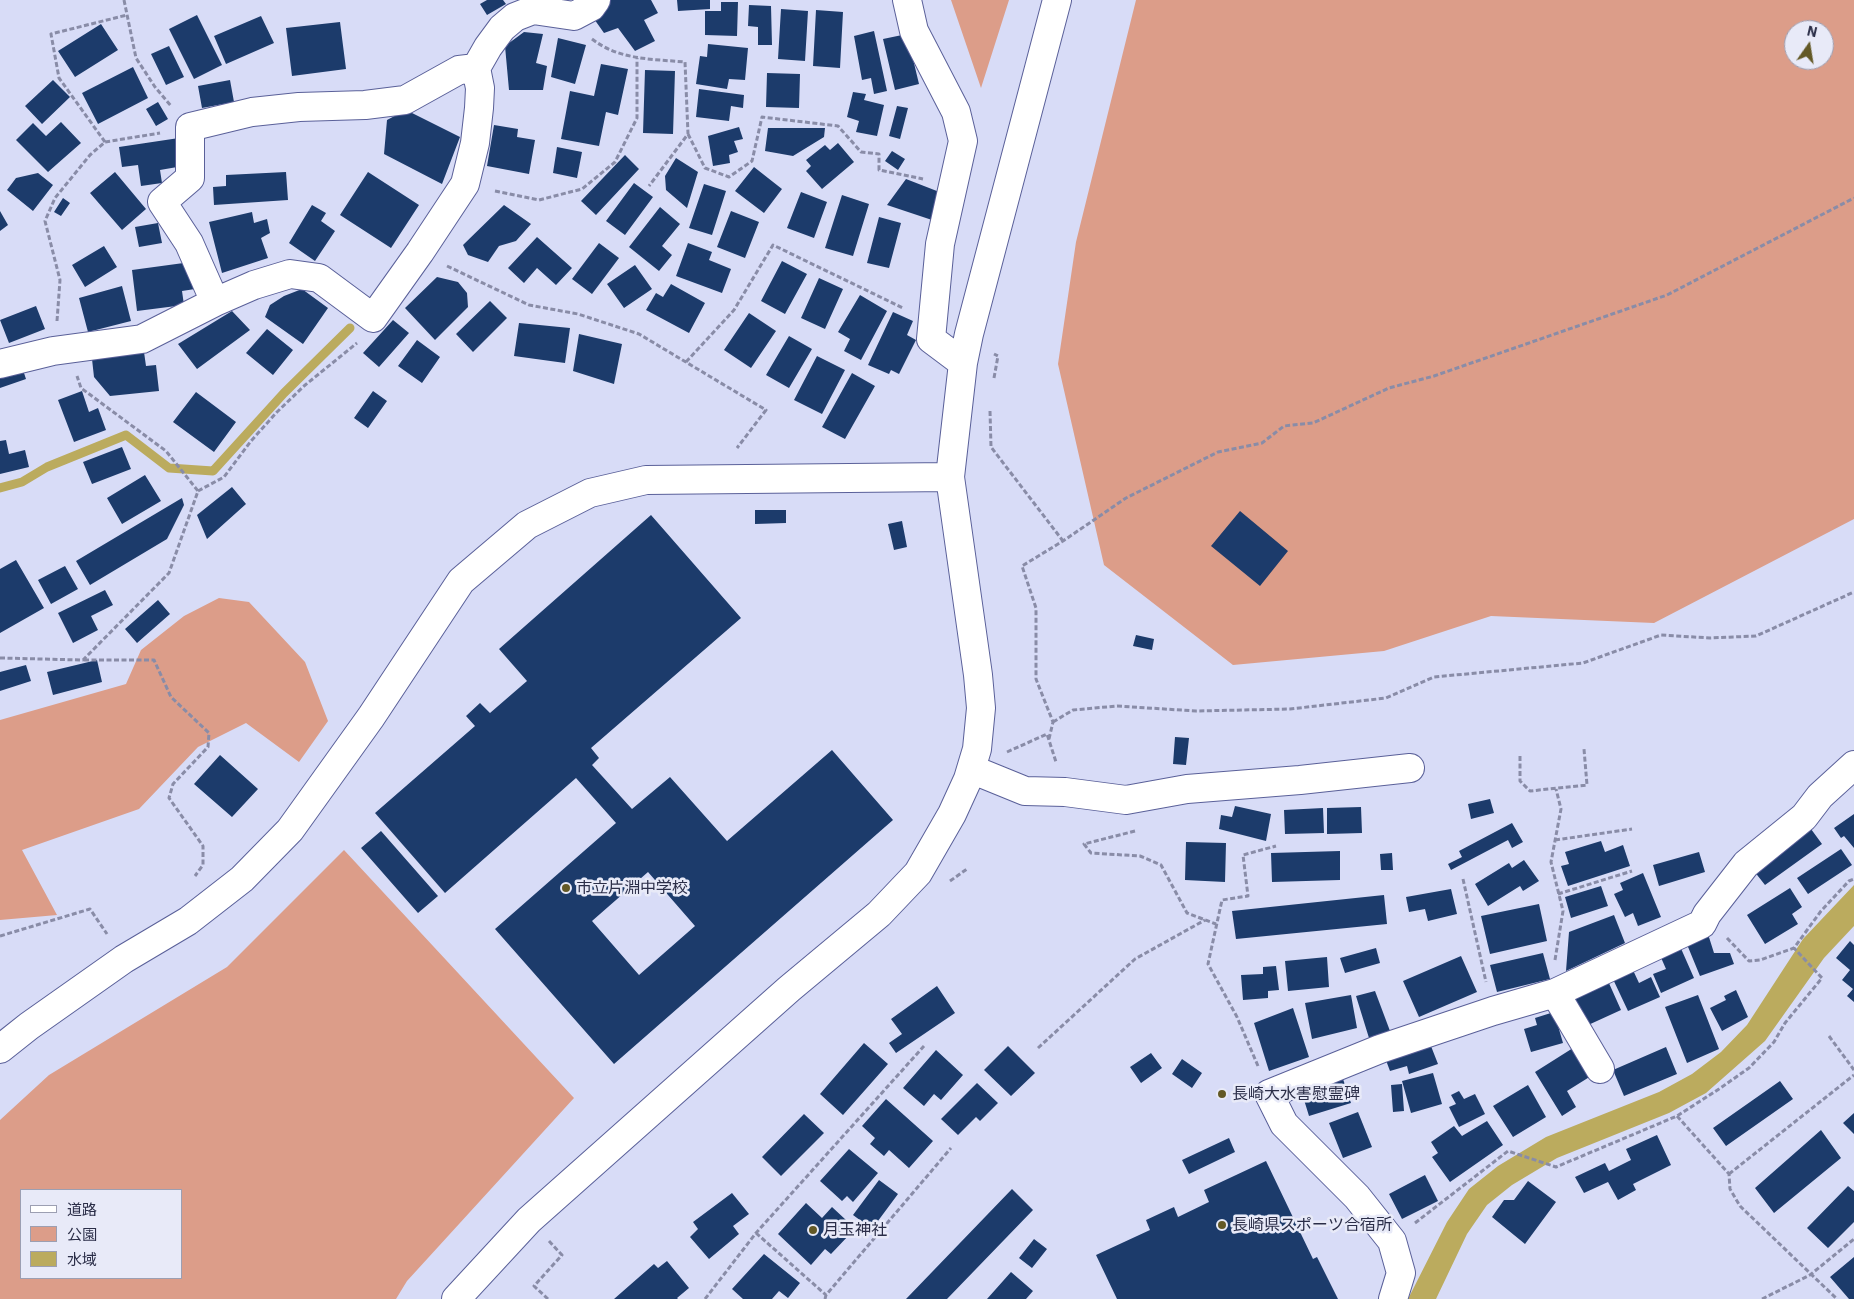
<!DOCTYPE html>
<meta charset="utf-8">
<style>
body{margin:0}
#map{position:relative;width:1854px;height:1299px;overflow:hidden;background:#d8dcf7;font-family:"IBM Plex Sans","Noto Sans JP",sans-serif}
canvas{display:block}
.legend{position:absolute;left:20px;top:1189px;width:162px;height:90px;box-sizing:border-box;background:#e8eaf8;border:1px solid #9c9fb2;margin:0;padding:6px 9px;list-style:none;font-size:15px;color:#2b2e48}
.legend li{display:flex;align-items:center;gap:10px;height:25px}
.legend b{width:25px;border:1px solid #9c9fb2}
.north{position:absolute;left:1784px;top:20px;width:50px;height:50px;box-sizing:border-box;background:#e8eaf8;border:1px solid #9c9fb2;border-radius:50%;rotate:13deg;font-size:14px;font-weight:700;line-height:20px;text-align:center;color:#2b2e48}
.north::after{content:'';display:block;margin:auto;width:18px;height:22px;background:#635926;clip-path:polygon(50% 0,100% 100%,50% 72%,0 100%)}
</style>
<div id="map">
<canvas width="1854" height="1299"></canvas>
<ul class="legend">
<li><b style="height:6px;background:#fff"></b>道路</li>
<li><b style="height:14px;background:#dc9d89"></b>公園</li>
<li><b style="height:14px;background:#bbab5e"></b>水域</li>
</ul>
<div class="north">N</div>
</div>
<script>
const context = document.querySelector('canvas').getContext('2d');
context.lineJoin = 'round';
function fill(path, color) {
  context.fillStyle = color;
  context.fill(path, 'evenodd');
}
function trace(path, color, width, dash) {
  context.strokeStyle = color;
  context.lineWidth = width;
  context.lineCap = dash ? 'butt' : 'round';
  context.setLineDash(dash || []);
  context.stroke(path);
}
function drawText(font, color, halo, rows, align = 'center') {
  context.font = font + ' "IBM Plex Sans","Noto Sans JP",sans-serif';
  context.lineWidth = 5;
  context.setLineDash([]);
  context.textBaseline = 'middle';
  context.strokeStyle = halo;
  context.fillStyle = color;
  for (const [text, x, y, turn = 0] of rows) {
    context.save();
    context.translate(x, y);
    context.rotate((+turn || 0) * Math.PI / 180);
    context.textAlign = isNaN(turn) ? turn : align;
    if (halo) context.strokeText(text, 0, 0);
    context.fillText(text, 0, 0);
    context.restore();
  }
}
const green = new Path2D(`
 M951 0H1009L981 88Z
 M1136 0H1854V519L1654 623 1491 616 1384 651 1233 665 1104 565 1058 364 1076 242ZM1794 30H1824V60H1794Z
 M219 598 249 602 305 662 328 721 299 762 246 723 198 747 139 809 22 850 57 915 0 920V720L126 684 141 650 184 616Z
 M344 850 574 1098 407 1281 396 1299H0V1120L49 1075 227 967ZM181 1190V1278H21V1190Z`);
const water = new Path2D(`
 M1854 885V926L1824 958 1765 1041 1706 1093 1669 1113 1557 1158 1512 1185 1487 1205 1467 1234 1436 1299H1408L1447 1222 1469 1189 1498 1166 1546 1137 1659 1092 1692 1074 1721 1052 1747 1025 1803 939Z`);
const stream = new Path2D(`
 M0 488 22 482 47 467 126 435 169 468 213 471 284 393 350 328`);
const building = new Path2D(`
 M487 0H503L506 4 487 15 480 4Z
 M607 0H651L658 13 644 20 655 41 635 51 618 28 604 33 592 16Z
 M677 0H710V9L678 11Z
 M721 2H738L737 36 705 35V11H721Z
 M749 5 771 6 772 45H758V27L748 26Z
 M781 9 808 11 805 61 778 59Z
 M816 10 843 12 840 68 813 66Z
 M197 15 222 65 194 79 169 29Z
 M261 16 274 43 226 64 214 36Z
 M340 22 346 69 292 76 286 28Z
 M101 24 118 50 75 77 58 51Z
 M874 31 887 91 874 94 871 78 862 80 854 36Z
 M524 32 543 34 536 63 547 66 543 90H509L505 46Z
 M907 34 919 84 895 90 883 39Z
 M558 38 586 45 575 84 551 77Z
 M708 44 748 48 745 80 729 79 727 89 696 84 700 56 707 57Z
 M169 46 184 77 166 85 151 54Z
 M601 64 628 69 618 115 606 112 599 146 561 139 570 91 594 96Z
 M133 67 148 98 98 124 82 93Z
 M645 70 675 71 673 134 643 133Z
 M767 73 800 74 799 108 766 107Z
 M53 80 70 97 42 124 25 106Z
 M230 80 234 102 202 108 198 86Z
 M699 89 744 95 743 108 731 106 729 121 696 117Z
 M853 92 866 94 864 100 884 105 877 136 856 132 859 121 847 117Z
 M158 102 168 119 156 126 146 109Z
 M897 106 908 108 900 139 889 136Z
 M406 110 460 137 442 184 384 154 387 120Z
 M61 122 81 143 48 172 16 140 33 123 46 136Z
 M494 125 518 129 517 137 535 140 529 174 487 166Z
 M739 127 743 139 734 141 738 152 729 155 730 163 713 166 708 136Z
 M768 128H825L824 137 793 156 765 151Z
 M179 138 183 166 160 170 162 183 141 186 138 165 122 167 119 147Z
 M838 143 854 162 822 189 806 171 811 166 806 160 825 145 830 150Z
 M557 147 582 152 577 178 553 173Z
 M892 151 905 159 898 170 885 161Z
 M625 155 639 169 596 215 581 201Z
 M676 158 698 172 687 208 666 190 665 176Z
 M754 167 782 189 764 213 735 191Z
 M115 172 146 209 122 230 90 193Z
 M286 172 288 200 214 205 213 187 226 186V175Z
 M368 172 419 205 391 248 340 215Z
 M38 173 53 185 33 211 7 190 16 178Z
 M906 179 942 193 932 220 887 205Z
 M634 183 653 197 625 235 606 221Z
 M704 184 726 191 712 235 689 228Z
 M801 192 827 202 814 238 787 228Z
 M842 195 869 204 853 256 825 248Z
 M63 198 70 203 61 216 54 212Z
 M312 205 326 213 321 221 335 231 315 261 289 243Z
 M504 205 531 224 516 241 499 246 488 262 468 255 463 245Z
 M660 207 680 224 662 246 672 255 659 271 629 247Z
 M0 211 8 225 0 231Z
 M731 211 759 222 745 258 717 247Z
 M252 212 254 223 267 219 270 233 261 238 268 258 222 273 209 222Z
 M879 217 901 223 889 268 867 263Z
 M158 223 162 243 139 247 135 227Z
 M537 237 572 268 556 285 537 268 524 283 508 268Z
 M599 243 619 258 592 294 572 279Z
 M688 243 712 252 709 260 731 269 722 293 676 276Z
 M104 246 117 267 85 287 72 265Z
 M782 261 807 274 785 314 761 301Z
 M191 262 195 289 182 291 184 305 137 311 132 270Z
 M635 265 652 289 624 308 607 284Z
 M437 277 458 282 467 293 468 307 435 340 405 308Z
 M819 278 843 289 825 329 801 318Z
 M671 284 705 303 689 333 646 310 656 293 663 297Z
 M122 286 131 321 88 332 79 298Z
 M302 289 328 308 303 344 265 317 270 305 284 296Z
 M860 295 887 311 861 360 844 351 850 339 838 332Z
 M490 301 507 318 473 352 456 334Z
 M36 306 45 329 9 343 0 320Z
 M232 311 250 330 197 369 178 344Z
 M893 312 913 321 907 335 916 340 899 374 891 370 889 374 868 365Z
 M749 313 776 331 751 368 724 350Z
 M393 320 409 333 379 367 363 353Z
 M519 323 570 328 565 363 514 356Z
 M267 329 293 350 273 375 246 353Z
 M579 334 622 344 614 384 573 371Z
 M789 336 812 349 789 388 766 375Z
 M417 340 440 357 422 383 398 366Z
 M144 352 146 366 156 365 159 391 110 396 94 377 92 359Z
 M817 356 845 370 822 414 794 400Z
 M23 370 26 379 0 388V378Z
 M852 373 875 386 845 439 822 427Z
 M82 391 89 412 98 408 106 430 74 442 58 400Z
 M373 391 387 401 368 428 354 418Z
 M196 392 236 422 214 452 173 422Z
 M6 440 9 454 25 450 29 467 0 474V441Z
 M122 447 131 469 92 484 83 462Z
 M145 475 161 501 122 524 107 498Z
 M232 487 246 504 207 539 197 515Z
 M182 498 184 505 167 539 90 585 76 561Z
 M755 510H786V523L755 524Z
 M1240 511 1288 551 1260 586 1211 546Z
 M651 515 741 618 591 748 599 758 592 765 632 809 670 777 727 841 832 750 893 820 614 1064 495 929 616 823 576 778 445 893 375 813 475 726 466 716 480 703 490 713 527 681 499 649ZM648 872 695 926 639 975 592 921Z
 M902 521 907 547 894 550 888 524Z
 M16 560 44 608 0 633V569Z
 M65 566 78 589 51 604 38 580Z
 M105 590 113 605 91 616 98 630 73 643 58 613Z
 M158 600 170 614 137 643 125 629Z
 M1136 635 1154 639 1152 650 1133 646Z
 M97 660 102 682 53 695 47 672Z
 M26 665 31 681 0 691V672Z
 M1175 737 1189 738 1186 765 1173 764Z
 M220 755 258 789 232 817 194 784Z
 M1490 799 1494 813 1471 819 1468 804Z
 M1235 806 1271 814 1266 841 1219 829 1221 815 1232 817Z
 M1361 807 1362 833 1327 834V808Z
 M1323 808 1324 833 1285 834 1284 810Z
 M1854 814V848L1844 836 1841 838 1834 828Z
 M1512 823 1523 842 1512 848 1508 840 1451 870 1448 864 1462 857 1459 851Z
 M1811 829 1822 844 1765 885 1754 871Z
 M381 831 438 896 418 913 361 848Z
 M1601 841 1605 852 1623 845 1630 866 1568 886 1561 866 1569 864 1565 852Z
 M1186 842 1226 843 1225 882 1185 880Z
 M1841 849 1852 865 1808 894 1797 878Z
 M1340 851V880L1272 882 1271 853Z
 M1699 852 1705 872 1659 886 1653 865Z
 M1392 853 1393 870H1381L1380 854Z
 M1524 860 1539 881 1523 891 1520 886 1488 906 1475 884 1509 863 1512 868Z
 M1643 873 1661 917 1638 926 1633 913 1625 917 1614 894 1623 890 1620 883Z
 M1601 886 1608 906 1571 918 1565 897Z
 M1790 888 1802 907 1792 914 1798 924 1765 944 1747 915Z
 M1451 889 1457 914 1428 921 1425 909 1409 912 1406 897Z
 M1384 895 1387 924 1236 939 1232 911Z
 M1539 904 1547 941 1490 954 1481 916Z
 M1614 915 1625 943 1566 971 1569 932Z
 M1708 934 1714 953H1730L1734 964 1700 976 1686 942Z
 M1850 941 1854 945V1002L1847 996 1853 989 1842 980 1850 970 1836 958Z
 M1679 944 1694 978 1661 993 1653 974 1666 969 1659 953Z
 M1376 948 1380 963 1345 973 1340 958Z
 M1543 953 1550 979 1497 992 1490 965Z
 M1461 956 1477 992 1419 1017 1403 981Z
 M1327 957 1329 987 1288 991 1285 961Z
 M1276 966 1279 990 1268 991V998L1243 1000 1241 975 1263 974V967Z
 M1632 968 1639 983 1651 977 1660 997 1628 1011 1612 977Z
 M1608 981 1621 1010 1586 1026 1573 997Z
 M937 986 955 1013 896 1053 889 1043 902 1034 891 1019Z
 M1736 990 1748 1017 1722 1031 1710 1008 1726 1000 1724 996Z
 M1375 991 1390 1031 1369 1038 1356 996Z
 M1351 995 1357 1028 1312 1039 1305 1003Z
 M1698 995 1719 1049 1687 1063 1665 1007Z
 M1293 1008 1309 1057 1269 1071 1254 1023Z
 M1554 1012 1563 1043 1531 1052 1524 1029 1537 1025 1535 1018Z
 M1429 1041 1438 1064 1409 1074 1407 1066 1390 1071 1384 1055Z
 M864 1043 888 1064 843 1115 820 1094Z
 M1008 1046 1035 1073 1011 1096 984 1070Z
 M1666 1047 1677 1074 1624 1096 1613 1070Z
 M1573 1048 1591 1076 1567 1091 1576 1107 1562 1116 1535 1072Z
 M936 1050 963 1075 941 1100 934 1094 924 1106 903 1088Z
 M1151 1053 1162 1068 1141 1083 1130 1067Z
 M1182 1059 1202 1073 1192 1088 1172 1074Z
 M1433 1073 1442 1104 1411 1113 1402 1081Z
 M1342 1076 1351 1103 1309 1116 1301 1090Z
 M1780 1081 1793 1099 1726 1146 1713 1128Z
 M977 1083 998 1103 980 1121 976 1117 958 1135 941 1119Z
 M1402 1084 1404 1111 1393 1112 1391 1085Z
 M1528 1085 1546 1117 1513 1137 1493 1106Z
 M1459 1091 1464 1099 1475 1094 1485 1114 1459 1127 1449 1107 1456 1104 1451 1095Z
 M886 1099 933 1141 909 1168 889 1150 884 1156 870 1144 875 1138 862 1126Z
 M1358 1112 1372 1147 1343 1158 1329 1123Z
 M1854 1113V1134L1843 1123Z
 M804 1114 824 1133 781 1176 762 1157Z
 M1487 1121 1503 1145 1450 1182 1432 1157 1438 1153 1431 1142 1454 1126 1462 1136Z
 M1821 1130 1841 1158 1774 1213 1755 1188Z
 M1657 1135 1671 1165 1633 1184 1636 1190 1618 1200 1608 1182 1584 1193 1575 1177 1605 1163 1609 1171 1631 1160 1626 1149Z
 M1229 1138 1235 1152 1189 1174 1182 1160Z
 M849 1149 878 1173 853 1202 847 1196 842 1201 820 1181Z
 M1266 1161 1313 1259 1317 1257 1338 1299H1117L1096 1255 1150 1230 1146 1220 1174 1207 1178 1217 1209 1202 1204 1190Z
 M1425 1175 1438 1201 1402 1219 1389 1194Z
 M879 1180 898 1194 872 1229 853 1215Z
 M1528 1181 1556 1202 1525 1244 1492 1217 1504 1200H1514Z
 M1848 1186 1854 1191V1222L1828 1248 1807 1228Z
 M1012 1189 1033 1210 947 1299H906Z
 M732 1193 749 1214 733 1226 739 1234 709 1259 690 1237 698 1229 693 1222Z
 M806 1203 822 1218 832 1207 846 1220 840 1226 850 1234 831 1254 825 1249 811 1265 778 1234Z
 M1034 1239 1047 1249 1032 1268 1019 1258Z
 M764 1254 800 1283 788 1298 779 1291 772 1299H743L732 1289Z
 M1854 1257V1299H1849L1830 1277Z
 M667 1261 689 1288 677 1298 678 1299H614L654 1264 658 1268Z
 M1011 1272 1033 1291 1026 1299H987Z`);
const path = new Path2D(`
 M124 0 136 58 155 87 171 106
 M592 39C619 60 652 59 685 62L688 134 649 186
 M688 134 705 168 729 177 752 161 762 117 838 126 861 152 879 154V170L923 179
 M105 142 59 78 51 34 127 15
 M495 191 539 200 582 189 615 162 637 118V58
 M447 266 529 305 578 314 639 334 766 410 737 448
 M57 321 60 280 45 221 55 198 90 155 105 142 160 133
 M686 362 734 310 773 245 903 308
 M994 378 998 356 994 354
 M990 411 991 447 1063 541
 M198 491 224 477 251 441 277 412 304 386 357 343
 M0 658 83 660 169 573 198 491 166 451 81 388 77 376
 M84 660H154L171 697 209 733 208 747 173 784 169 798 203 846V865L195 876
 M1053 722 1073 710 1117 706 1196 711 1290 709 1386 698 1434 677 1583 663 1661 635 1710 638 1756 636 1854 592
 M1049 739 1053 722 1036 679V608L1022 566 1063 541 1126 498 1218 452 1262 443 1284 426 1313 423 1389 388 1434 376 1667 295 1854 198
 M1007 752 1047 734 1056 762
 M1520 756V781L1530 791 1587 785 1584 749
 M1135 831 1084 844 1091 853 1140 856 1161 865 1187 913 1216 924
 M1555 840 1632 829
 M1463 879 1486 982
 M950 881 967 869
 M1558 894 1632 871
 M0 936 90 909 107 934
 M1727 938 1749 961 1760 960 1794 948 1821 911 1849 881 1854 879
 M1555 960 1563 911 1551 862 1561 809 1556 789
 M1829 1036 1854 1070
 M1038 1048 1135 959 1205 920
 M1258 1066 1237 1017 1208 964 1222 900 1248 896 1243 855 1276 846
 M1677 1116 1729 1174 1730 1189 1740 1206 1837 1299
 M1729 1174 1854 1075
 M1415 1223 1508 1151 1556 1167 1677 1116 1719 1089 1749 1068 1774 1042 1785 1023 1822 978 1794 948
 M756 1233 826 1295
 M548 1299 534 1286 562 1255 549 1241
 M705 1299 756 1233 924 1046
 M825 1299 826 1295 951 1148
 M1762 1299 1810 1275 1854 1239`);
const minor = new Path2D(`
 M907 0 914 31 956 112 963 141 940 244 931 339 963 363
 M215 302 189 243 162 202 190 178V127L252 112 299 107 365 105 405 100 459 70 476 68
 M0 364 53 351 142 339 215 302 254 285 290 274 319 278 373 318 420 252 465 184 475 143 479 108 480 88 476 68 488 47 502 28 515 17 533 10 574 16 591 7 596 0
 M971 769 1025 791 1065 792 1126 800 1187 789 1300 780 1410 768
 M1555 993 1600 1069
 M0 1049 29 1026 124 959 188 921 242 879 290 830 371 717 461 581 527 525 590 493 646 480 950 477
 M456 1299 529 1220 789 989 879 914 918 873 952 814 968 779 977 749 981 708 978 675 950 477 963 363 969 334 1057 0
 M1393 1299 1401 1273 1392 1241 1357 1197 1284 1124 1269 1094 1380 1049 1493 1011 1555 993 1702 924 1707 914 1746 864 1804 817 1820 796 1854 765`);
const markers = [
 [566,888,5,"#635926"],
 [1222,1094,5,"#635926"],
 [1222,1225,5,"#635926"],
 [813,1230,5,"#635926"]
];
const poiNames = [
 ["市立片淵中学校",576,888],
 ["長崎大水害慰霊碑",1232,1094],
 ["長崎県スポーツ合宿所",1232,1225],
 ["月玉神社",823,1230]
];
fill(green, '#dc9d89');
fill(water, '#bbab5e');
trace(stream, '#bbab5e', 9);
fill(building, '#1c3b6b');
trace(minor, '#5a6099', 30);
trace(path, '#898ca7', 3, [5, 2.5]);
trace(minor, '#fff', 28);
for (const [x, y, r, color] of markers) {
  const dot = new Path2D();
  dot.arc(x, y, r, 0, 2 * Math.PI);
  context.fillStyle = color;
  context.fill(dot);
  trace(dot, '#e8eaf8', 2);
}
drawText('16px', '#2b2e48', '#e8eaf8', poiNames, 'left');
</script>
